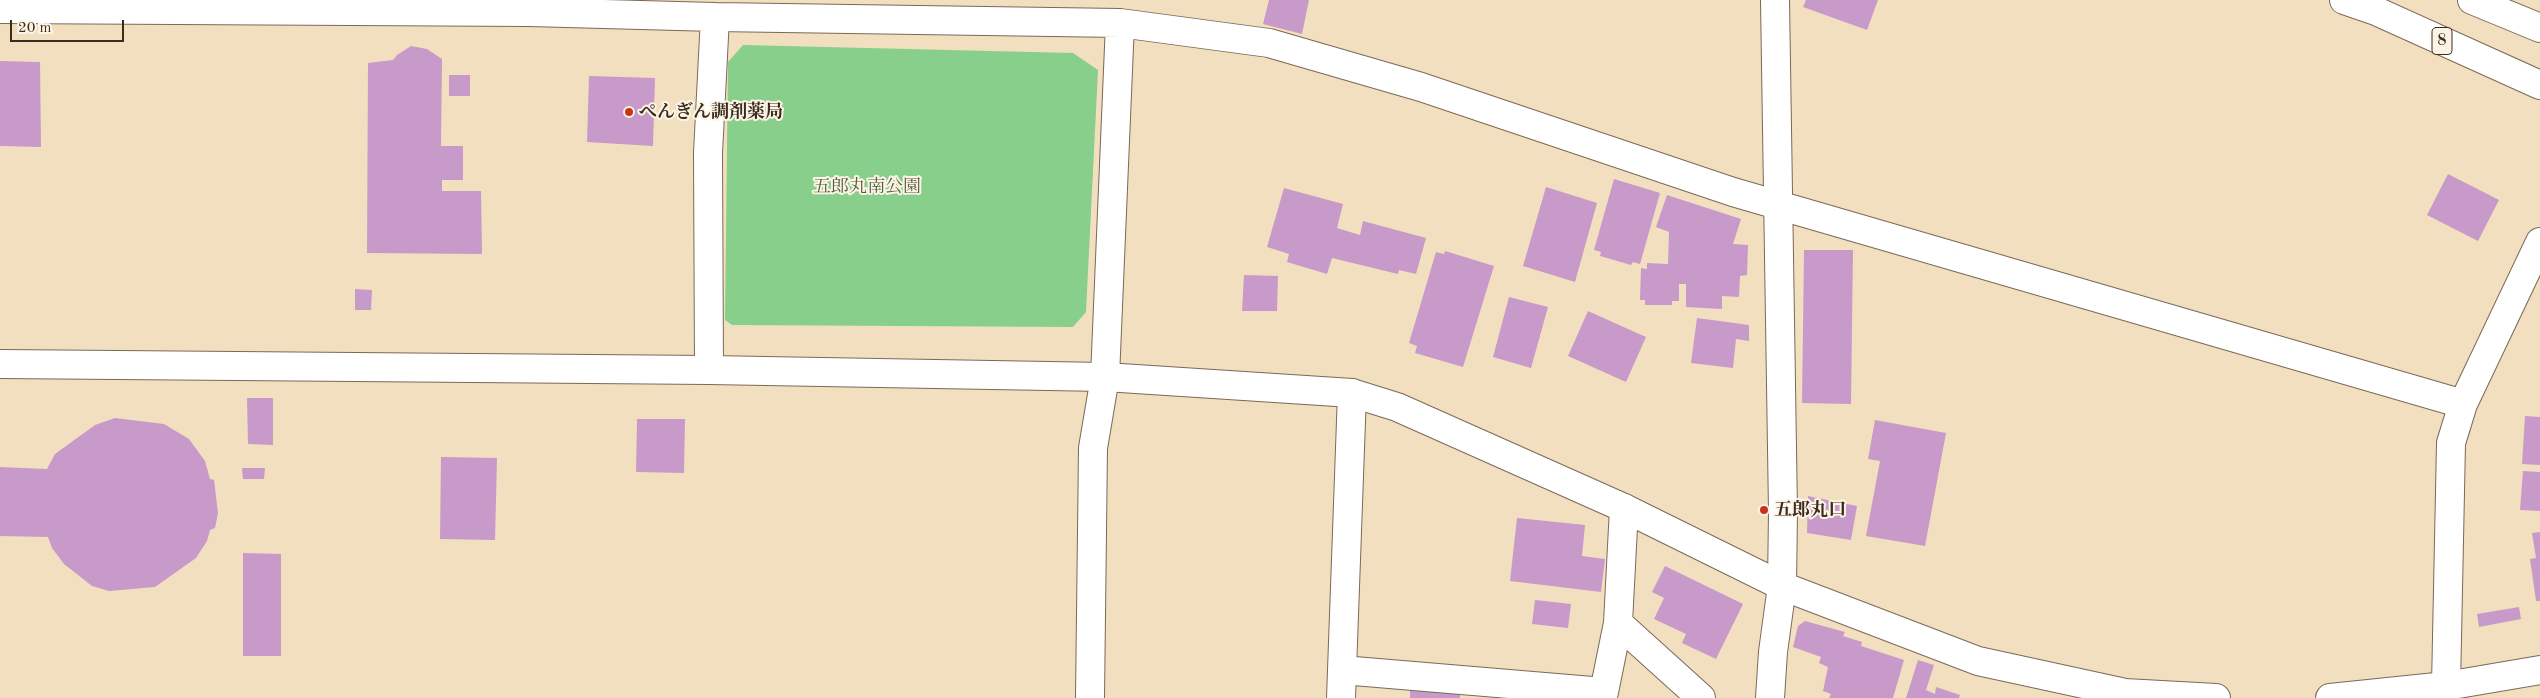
<!DOCTYPE html>
<meta charset="utf-8">
<style>
body{margin:0}
#map{position:relative;width:2540px;height:698px;overflow:hidden;background:#f2dfc0;font-family:"Old Standard TT",serif}
canvas{display:block}
.scale{position:absolute;left:10px;top:20px;width:114px;height:22px;box-sizing:border-box;border:2px solid #3b2a1e;border-top:0;padding-left:6px;font-size:15px;line-height:18px;white-space:nowrap;color:#3b2a1e;-webkit-text-stroke:4px #fcf5e5;paint-order:stroke}
</style>
<div id="map">
<canvas width="2540" height="698"></canvas>
<div class="scale">20 m</div>
</div>
<script>
const context = document.querySelector('canvas').getContext('2d');
context.lineJoin = 'round';
function fill(path, color) {
  context.fillStyle = color;
  context.fill(path, 'evenodd');
}
function trace(path, color, width, dash) {
  context.strokeStyle = color;
  context.lineWidth = width;
  context.lineCap = dash ? 'butt' : 'round';
  context.setLineDash(dash || []);
  context.stroke(path);
}
function drawText(font, color, halo, rows, align = 'center') {
  context.font = font + ' "Old Standard TT","Noto Serif JP",serif';
  context.lineWidth = 4;
  context.setLineDash([]);
  context.textBaseline = 'middle';
  context.strokeStyle = halo;
  context.fillStyle = color;
  for (const [text, x, y, turn = 0] of rows) {
    context.save();
    context.translate(x, y);
    context.rotate((+turn || 0) * Math.PI / 180);
    context.textAlign = isNaN(turn) ? turn : align;
    if (halo) context.strokeText(text, 0, 0);
    context.fillText(text, 0, 0);
    context.restore();
  }
}
const green = new Path2D(`
 M743 45 1073 53 1098 70 1086 312 1073 327 732 325 725 320 728 62Z`);
const building = new Path2D(`
 M1269 0H1309L1302 34 1263 24Z
 M1806 0H1878L1867 30 1803 7Z
 M411 46 427 49 442 59 441 146H463V180H442V191H481L482 254 367 253 368 63 393 60 397 55Z
 M0 61 40 62 41 147 0 146Z
 M449 75H470V96H449Z
 M589 76 655 78 653 146 587 142Z
 M2448 174 2499 200 2478 241 2427 215Z
 M1614 179 1660 193 1640 264 1633 262 1631 265 1600 256 1601 252 1594 250Z
 M1546 187 1597 203 1575 282 1523 266Z
 M1284 188 1343 204 1337 228 1360 235 1363 221 1426 238 1416 274 1399 270 1398 274 1332 258 1327 274 1287 262 1289 254 1267 247Z
 M1667 195 1741 219 1733 244 1748 245 1747 275 1740 276 1739 297 1722 296V309L1686 307V284H1679V301H1672V305H1645V300H1640L1641 268 1647 269V263L1668 264 1669 232 1656 227Z
 M1804 250H1853L1851 404 1802 403Z
 M1445 251 1494 266 1463 367 1415 353 1417 346 1409 343 1436 252 1444 254Z
 M1244 275 1278 276 1277 311H1242Z
 M355 289 372 290 371 310H355Z
 M1509 297 1548 307 1531 368 1493 357Z
 M1588 311 1646 337 1626 382 1568 356Z
 M1697 318 1749 325V341L1736 339 1733 368 1691 363Z
 M247 398H273V445L248 444Z
 M2525 416 2540 417V465L2522 464Z
 M115 418 164 424 189 439 205 461 210 479 214 480 218 513 215 528 210 530 207 541 196 558 155 587 109 591 92 586 64 564 52 548 48 537 0 536V467L47 469 55 454 95 425Z
 M637 419H685L684 473 636 472Z
 M1875 420 1946 433 1925 546 1866 536 1880 461 1868 459Z
 M441 457 497 458 495 540 440 539Z
 M242 468H265L264 479H243Z
 M2523 471 2540 472V511L2520 510Z
 M1808 496 1857 506 1851 540 1807 533Z
 M1517 518 1585 525 1582 556 1605 559 1601 592 1510 581Z
 M2540 532V601H2536L2530 559 2536 558 2532 533Z
 M243 553 281 554V656H243Z
 M1665 566 1743 604 1716 659 1682 643 1686 634 1654 619 1664 598 1652 592Z
 M1535 600 1571 604 1568 628 1532 624Z
 M2519 607 2521 619 2479 627 2477 614Z
 M1805 621 1845 632 1843 636 1862 642 1861 646 1904 660 1893 698H1829L1831 694 1823 691 1828 667 1819 663 1821 657 1793 647 1798 626Z
 M1918 660 1934 665 1926 690 1935 694 1936 687 1960 695 1959 698H1906Z
 M1410 689 1460 691V698H1410Z`);
const street = new Path2D(`
 M0 9 529 12 715 17 1120 23 1269 43 1421 87 1733 192 2463 404
 M709 370 708 153 715 17
 M1618 623 1701 698
 M1342 670 1604 692 1618 623 1624 508
 M2446 686 2451 443 2463 404 2540 242
 M1090 698 1093 448 1105 377 1120 23
 M1341 698 1352 393
 M1770 698 1773 652 1782 586 1783 512 1775 0`);
const secondary = new Path2D(`
 M0 364 709 370 1105 377 1352 393 1397 407 1624 508 1782 586 1978 661 2125 693 2216 698
 M2330 698 2446 686 2540 670`);
const highway = new Path2D(`
 M2344 0 2376 11 2540 85
 M2472 0 2540 28`);
const markers = [
 [629,112,5,"#c8321e"],
 [1764,510,5,"#c8321e"]
];
const shields = [
 [2442,41,20]
];
const shieldNames = [
 ["8",2442,41]
];
const poiNames = [
 ["ぺんぎん調剤薬局",639,112],
 ["五郎丸口",1774,510]
];
const parkNames = [
 ["五郎丸南公園",867,187]
];
fill(green, '#87cf8b');
fill(building, '#c79ac9');
trace(street, '#7b6957', 30);
trace(secondary, '#7b6957', 30);
trace(highway, '#7b6957', 30);
trace(street, '#fff', 28);
trace(secondary, '#fff', 28);
trace(highway, '#fff', 28);
for (const [x, y, r, color] of markers) {
  const dot = new Path2D();
  dot.arc(x, y, r, 0, 2 * Math.PI);
  context.fillStyle = color;
  context.fill(dot);
  trace(dot, '#fcf5e5', 2);
}
for (const [x, y, w] of shields) {
  const box = new Path2D();
  box.roundRect(x - w / 2, y - 13.5, w, 27, 4);
  context.fillStyle = '#fcf5e5';
  context.fill(box);
  trace(box, '#3b2a1e', 1);
}
drawText('bold 16px', '#3b2a1e', null, shieldNames);
drawText('bold 18px', '#3b2a1e', '#fcf5e5', poiNames, 'left');
drawText('18px', '#525c3f', '#fcf5e5', parkNames);
</script>
